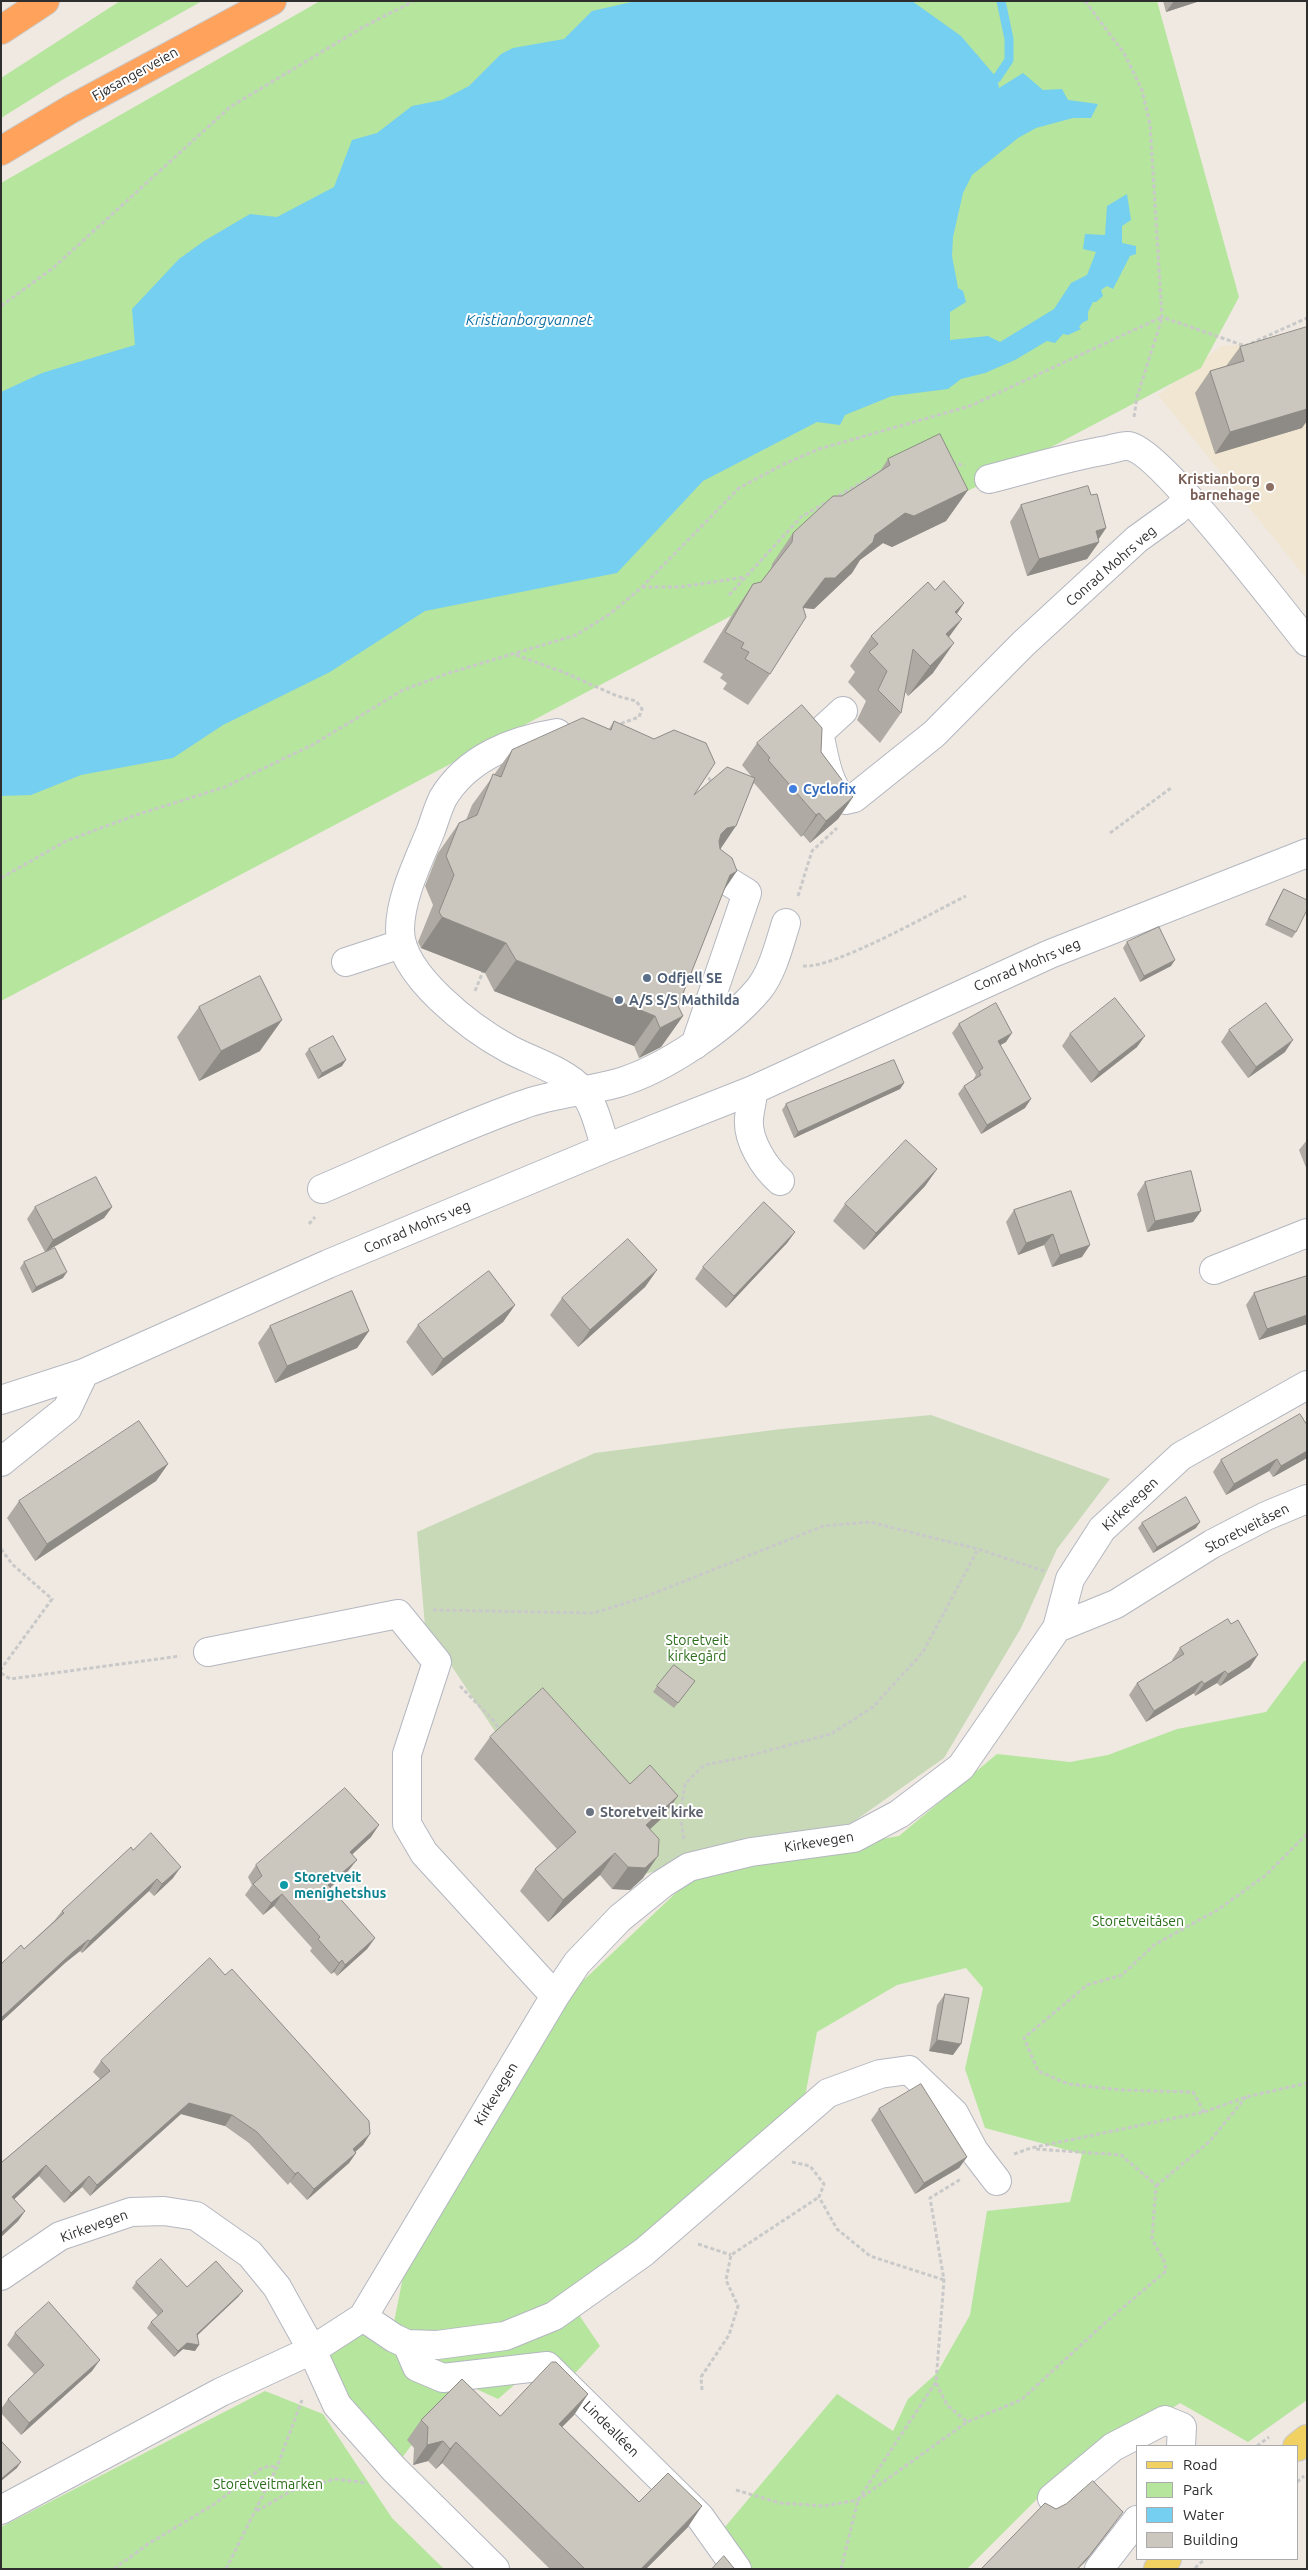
<!DOCTYPE html>
<meta charset="utf-8">
<style>
body{margin:0}
#map{position:relative;width:1308px;height:2570px;overflow:hidden;background:#efe9e1;font-family:Ubuntu,sans-serif}
canvas{display:block}
.frame{position:absolute;inset:0;border:2px solid #2e2e2e;pointer-events:none}
.legend{position:absolute;left:1136px;top:2445px;width:162px;height:115px;box-sizing:border-box;background:#fff;border:1px solid #ababab;margin:0;padding:6px 9px;list-style:none;font-size:15px;color:#2e2e2e}
.legend li{display:flex;align-items:center;gap:10px;height:25px}
.legend b{width:25px;border:1px solid #ababab}
</style>
<div id="map">
<canvas width="1308" height="2570"></canvas>
<div class="frame"></div>
<ul class="legend">
<li><b style="height:6px;background:#f2d163"></b>Road</li>
<li><b style="height:14px;background:#b6e59e"></b>Park</li>
<li><b style="height:14px;background:#75cff0"></b>Water</li>
<li><b style="height:14px;background:#cbc7bf"></b>Building</li>
</ul>
</div>
<script>
const context = document.querySelector('canvas').getContext('2d');
context.lineJoin = 'round';
function fill(path, color) {
  context.fillStyle = color;
  context.fill(path, 'evenodd');
}
function trace(path, color, width, dash) {
  context.strokeStyle = color;
  context.lineWidth = width;
  context.lineCap = dash ? 'butt' : 'round';
  context.setLineDash(dash || []);
  context.stroke(path);
}
function drawText(font, color, halo, rows, align = 'center') {
  context.font = font + ' Ubuntu,sans-serif';
  context.lineWidth = 4;
  context.setLineDash([]);
  context.textBaseline = 'middle';
  context.strokeStyle = halo;
  context.fillStyle = color;
  for (const [text, x, y, turn = 0] of rows) {
    context.save();
    context.translate(x, y);
    context.rotate((+turn || 0) * Math.PI / 180);
    context.textAlign = isNaN(turn) ? turn : align;
    if (halo) context.strokeText(text, 0, 0);
    context.fillText(text, 0, 0);
    context.restore();
  }
}
const education = new Path2D(`
 M1307 326V579L1158 395 1221 346 1262 343Z`);
const green = new Path2D(`
 M120 1H202L62 80 1 118V78Z
 M320 1H1157L1239 297 1201 368 1 1001V183Z
 M1304 1661H1307V2400L1248 2442 1180 2403 1041 2495 967 2569H741L719 2534 837 2394 893 2431 908 2399 937 2373 970 2315 987 2211 1070 2202 1082 2154 985 2128 965 2069 983 1988 966 1968 897 1985 817 2032 804 2102 577 2312 600 2346 567 2382 542 2361 498 2399 459 2381 396 2466 309 2359 337 2323 390 2342 403 2277 568 1995 699 1871 899 1836 997 1754 1070 1762 1108 1755 1177 1729 1266 1712Z
 M265 2391 323 2414 392 2518 444 2569H1V2527Z`);
const cemetery = new Path2D(`
 M931 1415 1110 1479 1057 1549 1021 1628 944 1758 846 1827 716 1855 626 1879 506 1748 425 1626 417 1532 595 1453 781 1429Z`);
const water = new Path2D(`
 M636 1H912L961 36 997 78 999 88 1023 73 1043 90 1062 89 1068 100 1098 104 1091 118H1073L1036 128 1018 138 972 175 963 193 953 237 952 256 958 288 963 291 966 302 950 312V340L988 336 1000 342 1054 309 1071 283 1087 275 1096 252 1083 249 1085 234 1105 235 1107 206 1127 194 1131 220 1122 226V243L1136 246V254L1130 256 1113 289 1107 286 1101 290 1103 296 1096 302H1093L1088 312V320L1082 323 1079 327 1081 329 1068 335 1063 334 1055 343 1047 341 1015 360 985 373 961 379 948 389 892 396 845 415 840 425 817 422 703 481 617 573 425 611 330 672 223 725 173 758 81 775 31 795 1 796V392L42 373 135 345 132 309 179 259 204 241 250 214 277 217 334 187 352 140 377 133 412 106 442 100 469 86 501 54 513 48 564 39 592 11Z`);
const stream = new Path2D(`
 M997 78 1009 60V39L1001 1`);
const path = new Path2D(`
 M1085 1 1124 53 1142 90 1150 124 1162 317 1245 346 1307 318
 M1 306 53 268 230 107 365 26 414 1
 M1134 417 1137 397 1162 318
 M952 462 965 466
 M642 587H680L745 577
 M729 595 801 517 883 470
 M516 655 563 672 617 696 636 701 642 709 639 717 617 725
 M705 772 712 783
 M1110 833 1171 788
 M1 878 66 841 136 815 225 787 314 744 403 690 449 673 576 635 610 614 642 587 739 488 782 465 819 449 970 406 1162 317
 M798 896 812 851 837 828
 M803 966C834 969 933 912 966 896
 M475 991 484 969
 M309 1224 315 1217
 M1 1549 12 1564 52 1599 1 1669
 M433 1610 594 1613 642 1598 823 1526 870 1522 978 1549 1044 1571
 M1 1673 10 1679 180 1656
 M460 1686 494 1721 501 1732
 M684 1839 680 1816 685 1784 704 1765 740 1758 831 1734 873 1707 923 1652 978 1549
 M1204 2112 1193 2092 1121 2090 1068 2084 1038 2071 1024 2038 1087 1985 1122 1975 1154 1945 1219 1909 1266 1875 1307 1834
 M1014 2154 1031 2148 1204 2112 1246 2097 1307 2083
 M792 2162 810 2166 824 2184 819 2197 837 2229 870 2256 944 2280
 M1156 2186 1209 2142 1246 2097
 M698 2244 731 2255
 M936 2383 947 2405 967 2422 1021 2400 1106 2322 1166 2271 1165 2263 1152 2239 1156 2185 1121 2155 1036 2149
 M702 2390 701 2377 729 2335 738 2306 726 2280 731 2255 819 2197
 M1257 2446 1269 2437
 M1297 2482 1304 2476
 M736 2490 780 2503 824 2506 858 2500 967 2422
 M257 2511 291 2491 336 2479 367 2483
 M1195 2568 1205 2559
 M114 2569 148 2544 213 2505 259 2470 269 2466 277 2467
 M226 2569 277 2467 302 2400
 M841 2569 858 2500 936 2382 944 2280 930 2198 961 2179`);
const minor = new Path2D(`
 M989 479C1028 469 1067 457 1107 450 1113 449 1123 445 1129 446 1161 452 1281 610 1307 642
 M843 711 819 733C824 753 827 786 845 800L854 798 934 734 1023 644 1137 539 1176 511 1188 499
 M557 733C513 740 467 758 443 798 438 808 435 819 431 830 419 860 400 897 400 930 400 975 472 1029 509 1049 531 1061 563 1070 581 1089 595 1104 599 1129 606 1148
 M346 962 401 944
 M695 1045 747 893 713 872
 M753 1090C753 1099 750 1108 749 1118 747 1140 764 1167 780 1181
 M322 1189C388 1161 454 1129 522 1105 553 1093 586 1092 618 1083 665 1069 727 1027 759 989 773 971 779 945 786 923
 M1214 1270 1307 1233
 M1 1400 84 1373 328 1264 606 1148 753 1090 1050 954 1307 853
 M1 1462 67 1409 84 1373
 M1057 1628 1116 1604 1212 1544 1266 1516 1307 1499
 M208 1652 398 1614 437 1662 407 1754V1824L424 1853 555 1996
 M1 2276 60 2236 131 2212 164 2211 196 2216 250 2254 277 2287 312 2350 337 2405 394 2469 495 2569
 M363 2317 394 2338 407 2344 437 2345 505 2336 554 2316 644 2252 828 2093 880 2074 909 2070 954 2113 974 2151 997 2181
 M407 2344 417 2367 443 2378 547 2366 700 2517 737 2569
 M1052 2498 1113 2447 1165 2420 1182 2427 1181 2446
 M1 2510 221 2392 312 2350 363 2317 555 1996 577 1963 620 1918 662 1884 689 1867 751 1852 854 1838 899 1814 961 1767 1057 1628 1070 1579 1102 1529 1181 1456 1307 1385
 M1099 2569 1137 2520`);
const major = new Path2D(`
 M1297 2447 1307 2439
 M1158 2569 1167 2559`);
const highway = new Path2D(`
 M1 30 45 1
 M1 151 71 109 272 1`);
const wall = new Path2D(`
 M1163 1H1200L1166 12Z
 M1240 347 1302 428 1215 454 1195 393 1210 371 1226 366Z
 M888 459 968 490 946 521 892 547 883 543 860 560 852 573 814 609 804 608 770 674 748 705 723 689 727 683 720 678 723 674 703 662 732 615 753 584 761 582 771 569 772 564 793 533 842 496 879 473Z
 M1091 495 1106 528 1098 540 1099 542 1087 559 1027 576 1010 522 1021 505Z
 M935 590 964 603 957 614 962 619 949 637 933 673 908 696 905 692 901 713 880 743 857 720 866 701 848 682 855 672 850 666 871 636Z
 M614 721 694 795 752 777 742 765 757 743 821 752 848 788 846 790 853 797 838 819 810 843 803 835 801 837 754 783 720 849 724 890 678 1006 683 1016 661 1047 639 1058 634 1046 494 991 485 973 421 948 418 942 433 905 425 886 438 853 459 823 466 820 472 805 512 750 609 729Z
 M1284 889 1296 932 1292 938 1265 925 1280 895Z
 M1127 942 1171 966 1140 982 1123 948Z
 M199 1007 260 1051 199 1081 177 1037Z
 M959 1024 1006 1042 1000 1045 1025 1108 981 1134 958 1094 964 1086 973 1080 976 1075 952 1033Z
 M1229 1030 1285 1052 1248 1078 1221 1042Z
 M1070 1034 1137 1047 1091 1083 1062 1046Z
 M309 1049 342 1066 318 1079 305 1054Z
 M904 1083 900 1089 794 1138 782 1110 786 1104Z
 M1307 1140V1170L1299 1150Z
 M937 1169 925 1186 864 1250 833 1221 845 1204Z
 M1145 1182 1201 1211 1193 1222 1147 1232 1137 1194Z
 M1071 1191 1082 1257 1052 1267 1044 1245 1018 1255 1006 1222 1014 1210Z
 M35 1207H112L104 1218 45 1252 27 1219Z
 M795 1232 787 1243 726 1308 695 1279 703 1267Z
 M24 1262 63 1278 32 1293 20 1268Z
 M657 1270 645 1287 578 1347 550 1315 562 1298Z
 M1307 1276V1324L1259 1340 1246 1305 1254 1293Z
 M515 1305 503 1322 432 1376 406 1342 418 1325Z
 M270 1326 369 1331 357 1348 275 1383 258 1343Z
 M1307 1425V1458L1273 1477 1269 1471 1226 1495 1213 1472 1221 1460Z
 M168 1464 156 1481 35 1561 7 1518 19 1501Z
 M1142 1523 1196 1528 1153 1553 1138 1528Z
 M1180 1648 1250 1667 1220 1686 1217 1683 1195 1696 1194 1693 1146 1722 1129 1695 1137 1683 1173 1661 1172 1660Z
 M695 1681 674 1708 653 1692 657 1686Z
 M490 1737 630 1784 678 1796 662 1818 650 1829 643 1878 630 1890 612 1889 600 1875 548 1922 520 1891 535 1869 557 1849 474 1759Z
 M371 1837 352 1854 348 1871 330 1888 375 1938 367 1949 337 1976 334 1972 331 1974 310 1951 312 1948 274 1906 263 1915 245 1895 252 1885 248 1877 256 1865Z
 M133 1850 173 1878 154 1896 149 1891 82 1953 80 1951 65 1963 1 2022V1964L24 1949 54 1921 62 1911Z
 M945 1994 953 2055 929 2051 937 2005Z
 M101 2061 370 2134 363 2145 355 2152 356 2153 349 2163 307 2200 290 2182 288 2185 249 2143 225 2126 181 2114 90 2196 82 2187 64 2203 39 2176 14 2199 25 2211 18 2221 1 2237V2161L2 2162 100 2079 93 2072Z
 M879 2109 967 2157 959 2168 915 2194 871 2120Z
 M136 2282 187 2287 243 2291 238 2297 198 2335 195 2351 183 2349 174 2357 147 2328 151 2322 158 2316 132 2288Z
 M15 2333 92 2371 21 2435 1 2413V2409L8 2399 34 2374 7 2345Z
 M588 2394 574 2415 562 2427 639 2502 688 2527 646 2569H550L442 2463 436 2469 428 2461 413 2465 414 2448 407 2440 421 2420 500 2416Z`);
const shadedWall = new Path2D(`
 M1174 1H1200L1166 12Z
 M1307 404V421L1302 428 1215 454 1230 432Z
 M968 490 946 521 892 547 883 543 860 560 852 573 814 609 804 608 803 607 825 578 875 535 905 513Z
 M1106 528 1096 543 1099 542 1087 559 1027 576 1039 559 1096 531Z
 M964 603 943 633 955 612Z
 M962 619 940 649 925 664 946 634Z
 M954 643 933 673 908 696 930 666Z
 M853 797 838 819 810 843 826 821Z
 M819 813 803 835 801 837 816 815Z
 M736 826 715 857 721 834 727 828Z
 M737 871 716 902 730 875Z
 M442 917 506 943 485 973 421 948Z
 M516 960 655 1016 634 1046 494 991Z
 M1175 960 1171 966 1140 982 1144 976Z
 M683 1016 661 1047 639 1058 660 1028Z
 M282 1020 260 1051 199 1081 221 1051Z
 M1012 1033 1006 1042 992 1050 998 1041Z
 M1145 1036 1137 1047 1091 1083 1099 1072Z
 M1293 1040 1285 1052 1248 1078 1256 1067Z
 M346 1060 342 1066 318 1079 322 1073Z
 M904 1083 900 1089 794 1138 798 1132Z
 M1031 1099 1025 1108 981 1134 987 1125Z
 M937 1169 925 1186 864 1250 876 1233Z
 M112 1207 104 1218 45 1252 53 1240Z
 M1201 1211 1193 1222 1147 1232 1155 1221Z
 M795 1232 787 1243 726 1308 734 1296Z
 M1053 1234 1044 1245 1018 1255 1026 1243Z
 M1090 1245 1082 1257 1052 1267 1060 1255Z
 M657 1270 645 1287 578 1347 590 1330Z
 M67 1272 63 1278 32 1293 36 1287Z
 M515 1305 503 1322 432 1376 443 1359Z
 M1307 1315V1324L1259 1340 1267 1329Z
 M369 1331 357 1348 275 1383 287 1366Z
 M1307 1451V1458L1273 1477 1281 1466Z
 M1277 1459 1269 1471 1226 1495 1234 1484Z
 M168 1464 156 1481 35 1561 47 1544Z
 M1200 1522 1196 1528 1153 1553 1157 1547Z
 M1258 1655 1250 1667 1220 1686 1228 1674Z
 M1225 1671 1217 1683 1195 1696 1204 1684Z
 M1202 1681 1194 1693 1146 1722 1154 1711Z
 M678 1796 662 1818 631 1847 646 1825Z
 M379 1825 371 1837 342 1864 350 1852Z
 M615 1853 600 1875 548 1922 563 1900Z
 M658 1856 643 1878 630 1890 612 1889 628 1867Z
 M357 1860 348 1871 320 1897 328 1885Z
 M181 1867 173 1878 154 1896 162 1884Z
 M157 1879 149 1891 82 1953 90 1941Z
 M282 1894 274 1906 263 1915 271 1903Z
 M375 1938 367 1949 337 1976 345 1965Z
 M88 1940 80 1951 65 1963 1 2022V2018L73 1952Z
 M342 1960 334 1972 331 1974 339 1963Z
 M937 2040 961 2044 953 2055 929 2051Z
 M189 2103 232 2115 225 2126 181 2114 90 2196 97 2185Z
 M370 2134 363 2145 346 2160 353 2149Z
 M356 2153 349 2163 307 2200 314 2189Z
 M967 2157 959 2168 915 2194 924 2183Z
 M46 2165 39 2176 5 2208 12 2197Z
 M298 2172 290 2182 288 2185 295 2174Z
 M89 2176 82 2187 64 2203 71 2193Z
 M25 2211 18 2221 1 2237V2233Z
 M243 2291 238 2297 193 2339 197 2334Z
 M187 2343 199 2345 195 2351 183 2349 174 2357 178 2351Z
 M100 2360 92 2371 21 2435 29 2423Z
 M588 2394 574 2415 545 2444 559 2424Z
 M443 2441 428 2461 413 2465 427 2445Z
 M456 2442 442 2463 436 2469 450 2449Z
 M21 2462 17 2468 1 2481V2479Z
 M702 2506 688 2527 646 2569H641Z
 M1119 2518 1086 2561 1078 2569H1077Z`);
const building = new Path2D(`
 M1307 327V409L1230 432 1210 371 1244 361 1240 347Z
 M940 434 968 490 914 516 905 513 875 535 873 542 835 578H825L803 607 806 617 770 674 745 659 749 652 741 648 744 643 725 632 753 584 761 582 792 542 793 533 833 496H842L890 465 888 459Z
 M1088 486 1091 495 1097 494 1106 528 1096 531 1099 542 1039 559 1021 505Z
 M944 581 964 603 955 612 962 619 946 634 954 643 930 666 913 649 901 713 878 690 887 671 869 652 878 644 871 636 928 582 935 590Z
 M802 705 822 728 821 752 848 788 846 789 853 797 826 821 819 813 816 815 768 760 770 758 757 743Z
 M583 718 611 730 614 721 654 739 674 730 706 743 715 763 694 795 727 767 755 778 736 826 727 828 721 834 719 841 720 849 732 858 737 871 730 875 678 1006 683 1016 660 1028 655 1016 516 960 506 943 442 917 439 912 454 875 446 856 459 823 477 815 493 774 501 777 512 750Z
 M1284 889 1307 900V910L1296 932 1269 919Z
 M1159 927 1175 960 1144 976 1127 942Z
 M260 976 282 1020 221 1051 199 1007Z
 M1115 998 1145 1036 1099 1072 1070 1034Z
 M996 1003 1012 1033 998 1041 1031 1099 987 1125 964 1086 981 1075 979 1071 983 1068 959 1024Z
 M1266 1003 1293 1040 1256 1067 1229 1030Z
 M333 1036 346 1060 322 1073 309 1049Z
 M894 1060 904 1083 798 1132 786 1104Z
 M906 1140 937 1169 876 1233 845 1204Z
 M1191 1171 1201 1211 1155 1221 1145 1182Z
 M96 1177 112 1207 53 1240 35 1207Z
 M1071 1191 1090 1245 1060 1255 1053 1234 1026 1243 1014 1210Z
 M764 1202 795 1232 734 1296 703 1267Z
 M628 1239 657 1270 590 1330 562 1298Z
 M55 1248 67 1272 36 1287 24 1262Z
 M489 1271 515 1305 443 1359 418 1325Z
 M1307 1276V1315L1267 1329 1254 1293Z
 M352 1291 369 1331 287 1366 270 1326Z
 M1300 1414 1307 1425V1451L1281 1466 1277 1459 1234 1484 1221 1460Z
 M139 1421 168 1464 47 1544 19 1501Z
 M1186 1497 1200 1522 1157 1547 1142 1523Z
 M1228 1619 1231 1624 1238 1620 1258 1655 1228 1674 1225 1671 1204 1684 1202 1681 1154 1711 1137 1683 1184 1654 1180 1648Z
 M674 1665 695 1681 678 1703 657 1686Z
 M543 1688 630 1784 650 1765 678 1796 646 1825 659 1839 658 1856 645 1868 628 1867 615 1853 563 1900 535 1869 576 1832 490 1737Z
 M345 1788 379 1825 350 1852 357 1860 328 1885 375 1938 345 1965 342 1960 339 1963 318 1939 320 1937 282 1894 271 1903 253 1884 262 1876 256 1865Z
 M151 1833 181 1867 162 1884 157 1879 90 1941 88 1940 73 1952 1 2018V1964L21 1945 24 1949 64 1913 62 1911 131 1847 133 1850Z
 M210 1958 225 1975 232 1969 369 2121 370 2134 353 2149 356 2153 314 2189 298 2172 295 2174 257 2132 232 2115 189 2103 97 2185 89 2176 71 2193 46 2165 12 2197 25 2211 1 2233V2161L2 2162 110 2071 101 2061Z
 M945 1994 969 1998 961 2044 937 2040Z
 M921 2084 967 2157 924 2183 879 2109Z
 M161 2259 187 2287 216 2261 243 2291 197 2334 199 2345 187 2343 178 2351 151 2322 163 2311 136 2282Z
 M49 2302 100 2360 29 2423 8 2399 44 2365 15 2333Z
 M552 2362H556L588 2394 559 2424 639 2502 668 2473 702 2506 641 2569H585L456 2442 450 2449 443 2441 427 2445 428 2427 421 2420 462 2379 500 2416Z
 M2 2442 21 2462 1 2479V2443Z
 M1093 2481 1123 2512 1090 2555 1077 2569H981L1045 2503 1056 2509 1066 2504Z
 M724 2556 733 2567 735 2569H712Z`);
const markers = [
 [1270,487,5,"#8d6e63"],
 [793,789,5,"#3f7fe0"],
 [647,978,5,"#5c6f8a"],
 [619,1000,5,"#5c6f8a"],
 [590,1812,5,"#6b7280"],
 [284,1885,5,"#0f9aa8"]
];
const streetNames = [
 ["Fjøsangerveien",135,74,-29],
 ["Conrad Mohrs veg",1111,566,-41],
 ["Conrad Mohrs veg",1027,965,-23],
 ["Conrad Mohrs veg",417,1227,-23],
 ["Kirkevegen",1130,1504,-43],
 ["Storetveitåsen",1247,1528,-27],
 ["Kirkevegen",819,1842,-9],
 ["Kirkevegen",496,2094,-59],
 ["Kirkevegen",94,2226,-20],
 ["Lindealléen",611,2429,45]
];
const educationNames = [
 ["Kristianborg",1260,479],
 ["barnehage",1260,495]
];
const shopNames = [
 ["Cyclofix",803,789]
];
const serviceNames = [
 ["Odfjell SE",657,978],
 ["A/S S/S Mathilda",629,1000]
];
const parkNames = [
 ["Storetveit",697,1640],
 ["kirkegård",697,1656],
 ["Storetveitåsen",1138,1921],
 ["Storetveitmarken",268,2484]
];
const worshipNames = [
 ["Storetveit kirke",600,1812]
];
const cultureNames = [
 ["Storetveit",294,1877],
 ["menighetshus",294,1893]
];
const waterNames = [
 ["Kristianborgvannet",529,320]
];
fill(education, '#f0e6d1');
fill(green, '#b6e59e');
fill(cemetery, '#c8d9b8');
fill(water, '#75cff0');
trace(stream, '#75cff0', 9);
trace(minor, '#b4b7c1', 30);
trace(major, '#c9c9c9', 30);
trace(highway, '#c9c9c9', 30);
trace(path, '#c9c9c9', 3, [4, 2.5]);
trace(minor, '#fff', 28);
trace(major, '#f2d163', 28);
trace(highway, '#ffa35c', 28);
fill(wall, '#afaba4');
fill(shadedWall, '#8e8b86');
fill(building, '#cbc7bf');
trace(building, '#8e8b86', 1);
for (const [x, y, r, color] of markers) {
  const dot = new Path2D();
  dot.arc(x, y, r, 0, 2 * Math.PI);
  context.fillStyle = color;
  context.fill(dot);
  trace(dot, '#fff', 2);
}
drawText('14px', '#2e2e2e', '#fff', streetNames);
drawText('bold 14px', '#785e54', '#fff', educationNames, 'right');
drawText('bold 14px', '#366cbe', '#fff', shopNames, 'left');
drawText('bold 14px', '#4e5e75', '#fff', serviceNames, 'left');
drawText('14px', '#2c6e1b', '#fff', parkNames);
drawText('bold 14px', '#5b616d', '#fff', worshipNames, 'left');
drawText('bold 14px', '#0d838f', '#fff', cultureNames, 'left');
drawText('italic 15px', '#0d6fa3', '#fff', waterNames);
</script>
